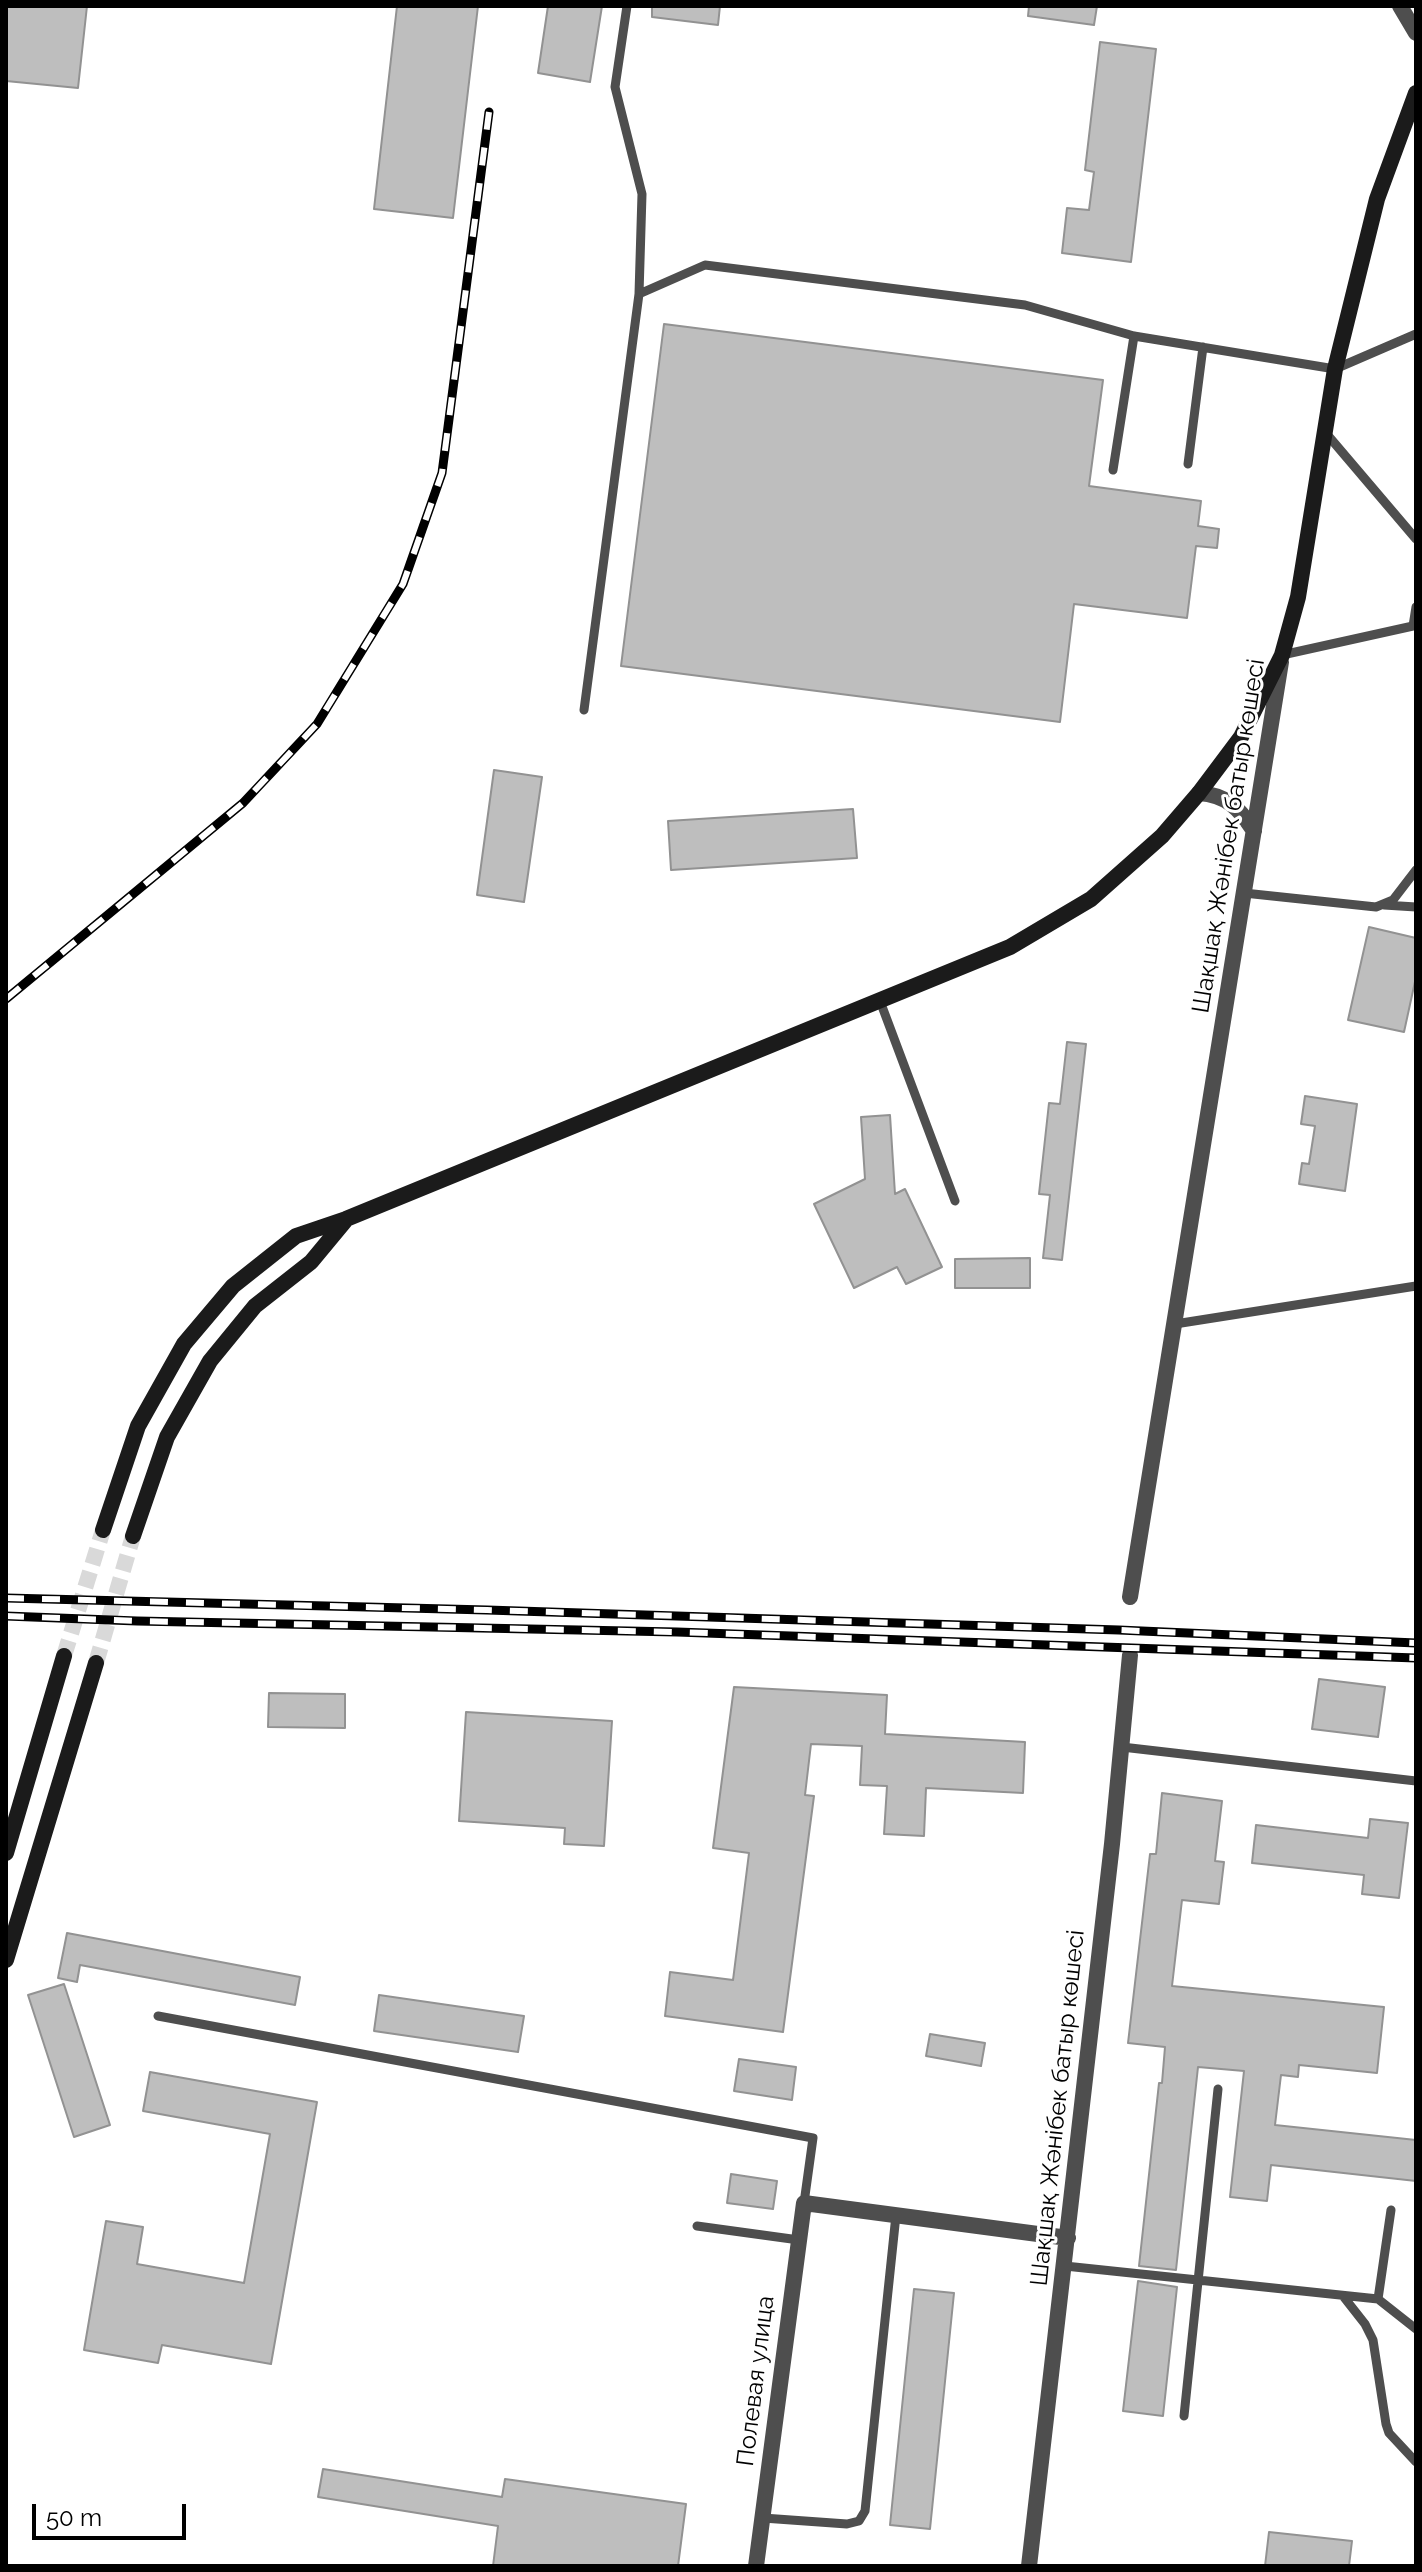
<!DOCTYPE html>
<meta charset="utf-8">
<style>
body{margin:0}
#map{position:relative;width:1422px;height:2572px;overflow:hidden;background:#fff;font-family:Raleway,sans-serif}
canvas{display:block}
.frame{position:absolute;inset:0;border:8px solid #000;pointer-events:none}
.scale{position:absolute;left:32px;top:2504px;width:154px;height:36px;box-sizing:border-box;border:4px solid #000;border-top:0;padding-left:10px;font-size:24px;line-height:28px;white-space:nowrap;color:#000;-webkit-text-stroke:6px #fff;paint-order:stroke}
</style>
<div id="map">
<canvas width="1422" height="2572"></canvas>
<div class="frame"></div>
<div class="scale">50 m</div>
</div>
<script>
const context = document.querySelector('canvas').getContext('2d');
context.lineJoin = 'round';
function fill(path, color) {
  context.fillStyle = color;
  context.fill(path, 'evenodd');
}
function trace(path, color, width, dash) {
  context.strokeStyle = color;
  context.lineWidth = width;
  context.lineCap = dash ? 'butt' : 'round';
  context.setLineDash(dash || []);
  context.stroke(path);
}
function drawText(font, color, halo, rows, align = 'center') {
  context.font = font + ' Raleway,sans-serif';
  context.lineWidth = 6;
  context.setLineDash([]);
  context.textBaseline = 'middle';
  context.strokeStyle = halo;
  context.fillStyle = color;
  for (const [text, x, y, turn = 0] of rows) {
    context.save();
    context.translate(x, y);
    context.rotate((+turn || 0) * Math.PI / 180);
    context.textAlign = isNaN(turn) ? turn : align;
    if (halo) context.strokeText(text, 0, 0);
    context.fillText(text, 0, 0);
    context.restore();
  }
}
const building = new Path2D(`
 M6 6H87L78 88 6 81Z
 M397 6H478L453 218 374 209Z
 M548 6H602L590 82 538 73Z
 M652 6H720L718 25 652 17Z
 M1029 6H1097L1094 25 1028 16Z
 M1100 42 1156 49 1131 262 1062 253 1067 208 1089 210 1094 172 1085 170Z
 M664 324 1103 380 1089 486 1201 501 1198 526 1219 529 1217 548 1196 546 1187 618 1074 604 1060 722 621 666Z
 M494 770 542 777 524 902 477 895Z
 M853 809 857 858 671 870 668 821Z
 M1369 927 1416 938V977L1404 1032 1348 1020Z
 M1067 1042 1086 1044 1062 1260 1043 1258 1050 1195 1039 1194 1049 1103 1060 1104Z
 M1305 1096 1357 1104 1345 1191 1299 1184 1302 1163 1309 1164 1315 1126 1301 1124Z
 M890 1115 895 1194 905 1189 942 1267 906 1284 897 1267 854 1288 814 1204 865 1179 861 1117Z
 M1030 1258V1288H955V1259Z
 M1319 1679 1385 1687 1378 1737 1312 1729Z
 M734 1687 887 1695 885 1734 1025 1742 1023 1793 926 1788 924 1836 884 1834 887 1786 860 1785 862 1746 811 1744 805 1795 814 1796 783 2032 665 2016 670 1972 733 1980 749 1853 713 1848Z
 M269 1693 345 1694V1728L268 1727Z
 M466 1712 612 1721 604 1846 564 1844 565 1828 459 1821Z
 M1162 1793 1222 1801 1215 1861 1224 1862 1219 1904 1182 1900 1172 1986 1384 2007 1377 2073 1299 2065 1298 2077 1281 2075 1275 2125 1416 2140V2181L1271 2165 1267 2201 1230 2197 1244 2071 1198 2067 1176 2270 1139 2266 1159 2083H1162L1165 2047 1128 2043 1150 1854H1156Z
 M1370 1819 1408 1823 1399 1898 1362 1894 1364 1875 1252 1863 1256 1825 1368 1838Z
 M67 1933 300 1977 295 2005 80 1965 77 1982 58 1978Z
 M64 1984 110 2125 74 2137 28 1995Z
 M379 1995 524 2016 518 2052 374 2031Z
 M930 2034 985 2043 981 2066 926 2056Z
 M739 2059 796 2067 792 2100 734 2091Z
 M150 2072 317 2102 271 2364 162 2345 158 2363 84 2350 106 2221 143 2227 137 2264 244 2283 270 2134 143 2111Z
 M731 2174 777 2181 773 2209 727 2203Z
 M1138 2281 1177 2287 1163 2416 1123 2411Z
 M914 2289 954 2293 930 2529 890 2525Z
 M323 2469 502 2497 505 2479 686 2504 678 2566H493L498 2526 318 2497Z
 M1269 2532 1352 2541 1349 2566H1265Z`);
const secondaryTunnel = new Path2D(`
 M64 1656 103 1530
 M96 1663 133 1536`);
const service = new Path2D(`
 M639 294 705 265 1025 305 1134 336 1335 369 1416 334
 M1325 432 1416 539
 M1188 464 1203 347
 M1113 470 1134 336
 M1282 655 1413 626 1416 607
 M584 710 639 294 642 194 615 87 627 6
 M1244 893 1376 907 1393 900 1416 870
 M1384 905 1416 907
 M880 1001 955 1201
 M1175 1324 1416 1286
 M1122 1747 1416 1781
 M158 2016 813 2138 804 2203
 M697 2226 799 2240
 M1065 2266 1378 2299 1416 2329
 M1343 2296 1365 2324 1373 2340 1386 2424 1389 2433 1416 2462
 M1378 2299 1391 2210
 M1184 2416 1218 2089
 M763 2518 847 2524 859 2521 865 2511 896 2215`);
const minor = new Path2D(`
 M1400 6 1416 33
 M1199 793C1227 795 1239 808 1254 831
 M1130 1597 1281 662
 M756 2566 804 2203 1068 2238
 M1029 2566 1112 1844 1130 1655`);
const secondary = new Path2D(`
 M103 1530 138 1426 184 1344 233 1286 296 1236 346 1219 1010 947 1091 899 1162 836 1199 793 1241 737 1282 655 1298 597 1335 369 1377 199 1416 93
 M133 1536 167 1437 210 1361 255 1306 311 1262 345 1221
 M6 1853 64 1656
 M6 1960 96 1663`);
const rail = new Path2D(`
 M6 999 243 803 317 724 403 584 442 473 489 112
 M6 1598 487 1610 1119 1630 1416 1643
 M6 1616 137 1621 677 1632 1416 1658`);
const streetNames = [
 ["Шақшақ Жәнібек батыр көшесі",1229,836,-81],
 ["Шақшақ Жәнібек батыр көшесі",1058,2108,-84],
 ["Полевая улица",756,2381,-83]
];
fill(building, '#bebebe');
trace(building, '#929292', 2);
trace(secondaryTunnel, '#d9d9d9', 16, [16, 8]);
trace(service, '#4e4e4e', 9);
trace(minor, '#4e4e4e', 16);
trace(secondary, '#1b1b1b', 16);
trace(rail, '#000', 9);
trace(rail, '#fff', 6, [18]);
drawText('24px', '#000', '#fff', streetNames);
</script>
